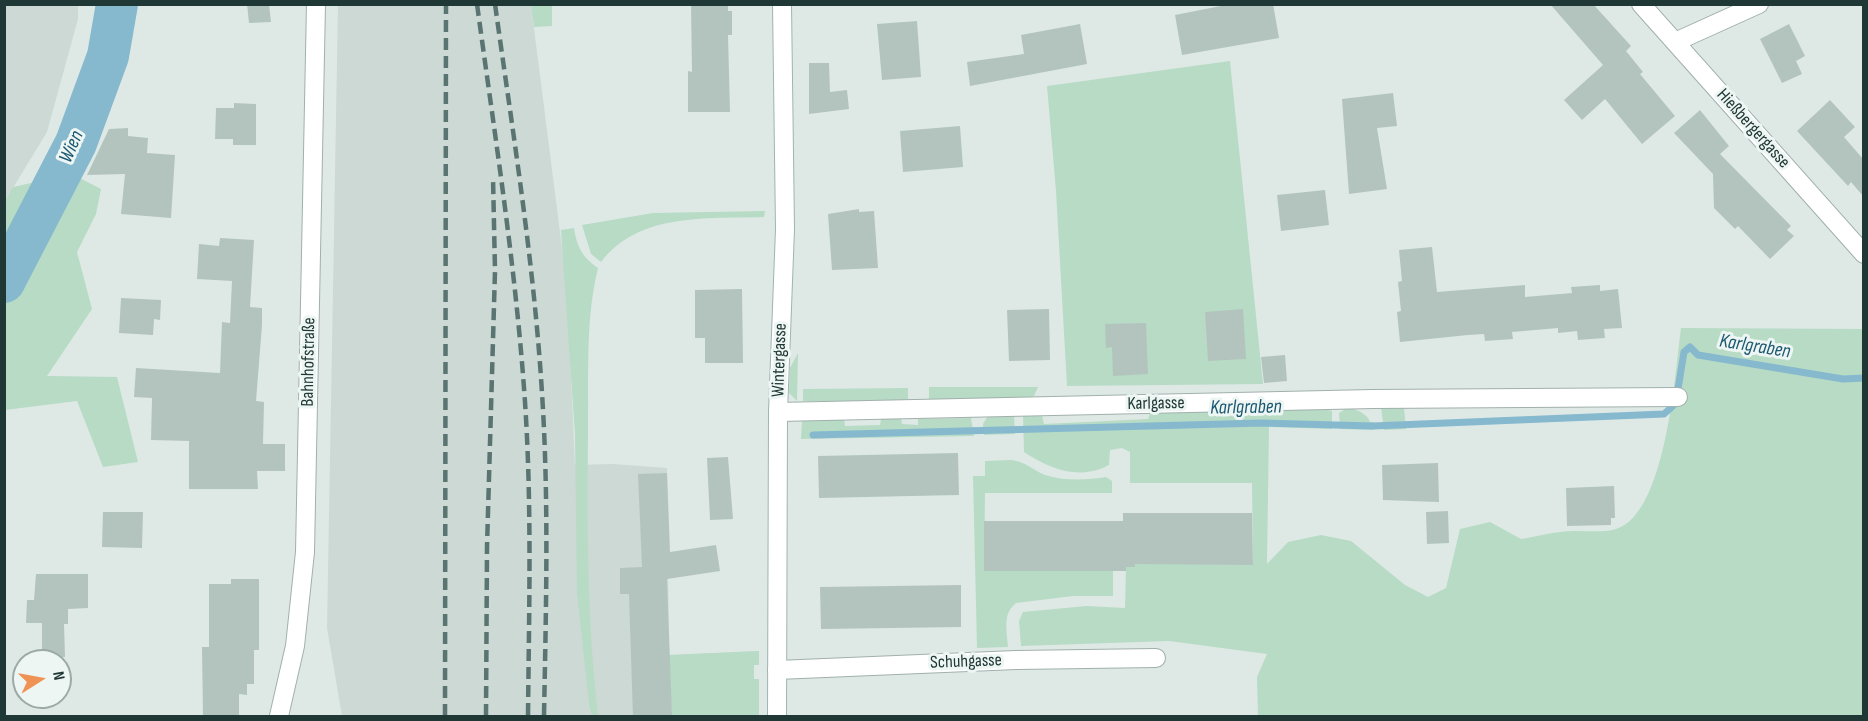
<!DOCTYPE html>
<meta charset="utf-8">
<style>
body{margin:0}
#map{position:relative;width:1868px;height:721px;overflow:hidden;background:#dee9e6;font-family:"Sofia Sans Condensed",sans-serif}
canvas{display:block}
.frame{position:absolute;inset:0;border:6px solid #203835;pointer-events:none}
.north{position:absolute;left:12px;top:649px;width:60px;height:60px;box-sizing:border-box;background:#eef6f3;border:2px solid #9caaa7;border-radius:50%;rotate:79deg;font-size:16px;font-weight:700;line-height:24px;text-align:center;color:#203835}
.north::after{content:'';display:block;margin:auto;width:21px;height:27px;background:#ef9256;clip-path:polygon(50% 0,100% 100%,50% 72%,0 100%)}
</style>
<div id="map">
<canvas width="1868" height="721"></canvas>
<div class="frame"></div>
<div class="north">N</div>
</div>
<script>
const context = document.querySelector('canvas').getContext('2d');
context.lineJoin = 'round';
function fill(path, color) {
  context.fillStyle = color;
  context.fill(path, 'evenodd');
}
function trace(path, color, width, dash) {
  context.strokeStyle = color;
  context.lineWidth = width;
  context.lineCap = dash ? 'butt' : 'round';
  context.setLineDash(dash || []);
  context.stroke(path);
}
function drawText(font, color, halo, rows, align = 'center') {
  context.font = font + ' "Sofia Sans Condensed",sans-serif';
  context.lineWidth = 6;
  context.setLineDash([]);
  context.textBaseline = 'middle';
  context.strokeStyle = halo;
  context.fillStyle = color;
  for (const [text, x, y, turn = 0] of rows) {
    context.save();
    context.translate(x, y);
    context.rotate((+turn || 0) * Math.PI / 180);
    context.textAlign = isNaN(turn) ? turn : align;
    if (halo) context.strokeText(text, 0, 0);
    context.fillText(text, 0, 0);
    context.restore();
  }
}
const built = new Path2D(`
 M5 5H78V19L47 132 5 201Z
 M338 5H531L567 287 575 465 613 464 667 468 669 655 759 651V665H754V679H759V716H342L327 628Z`);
const green = new Path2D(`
 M531 5H552V26L534 27Z
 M1230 61 1263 384 1067 386 1056 191 1047 86Z
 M72 174 101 189 96 214 77 252 92 309 47 376 117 377 138 462 103 467 77 401 5 410V201L13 187Z
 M765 211 764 217C708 219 639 212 601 262L591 254 582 225 653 213Z
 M574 228C577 247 582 257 598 268 585 321 589 376 588 430 587 527 587 621 598 716H592L589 703 577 593 575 435 561 230Z
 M1681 328 1863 329V716H1258L1257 677 1267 654 1169 641 1021 646 1019 621 1023 612 1086 606 1125 608 1126 567H1135V564H1253L1252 483H1130V452L1122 448 1110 450 1109 465C1079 481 1050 469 1024 452L1023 415H1042L1044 424 1148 419 1150 413 1325 409 1332 411V429L1269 427 1267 564 1288 542 1321 535 1351 541 1405 585 1428 597 1446 588 1460 529 1490 522 1521 539C1534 537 1548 533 1561 532 1579 529 1599 534 1616 529 1666 514 1675 373 1681 328Z
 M798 353 797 401 789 393 790 368Z
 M929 387H1038L1034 396 1027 400 929 401Z
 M908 388V401H803V389Z
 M1381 407 1404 408 1406 429 1384 430Z
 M1347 408C1356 409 1367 413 1370 422H1374V430L1340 429 1339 413Z
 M1014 415 1015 434 984 435 983 424 988 416Z
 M901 418 902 424 918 425V419L971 418 974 436 801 439 802 420 844 419 845 426 880 425 881 419Z
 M1011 460C1024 461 1033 470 1045 475 1063 481 1088 480 1106 477L1112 481V493H985L984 571H1113V596H1073L1016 603C1002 614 1007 631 1008 647L977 648 973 476H985V461Z
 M759 651V665H754V679H759V716H672L669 655Z`);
const stream = new Path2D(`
 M1678 389 1684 352 1690 347 1698 355 1843 379 1864 378
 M813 435 1262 423 1373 426 1664 414 1675 404`);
const river = new Path2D(`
 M4 282 76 143 108 56 117 4`);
const building = new Path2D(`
 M247 4H269L271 22 249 23Z
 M691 4H728V11H732V35H728L730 112H688V71L692 72Z
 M1231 4H1273L1279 38 1182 55 1175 15Z
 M1550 4H1593L1631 46 1626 51 1643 72 1640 74 1675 116 1642 144 1605 99 1582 120 1564 100 1603 65Z
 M917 21 921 77 882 80 877 24Z
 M1080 24 1087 64 970 86 967 62 1024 54 1021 35Z
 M1789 24 1805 56 1796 61 1802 74 1782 83 1760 39Z
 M809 63H829L830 92 847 90 849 109 809 114Z
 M1393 93 1397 126 1377 128 1387 189 1349 194 1342 99Z
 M1830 100 1855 127 1844 137 1863 159V196L1851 182 1848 186 1797 131Z
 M234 103 256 104V145H233V139H215L216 108H234Z
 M1700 110 1729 146 1720 154 1791 226 1787 230 1794 236 1770 259 1738 226 1735 229 1714 208 1713 174 1674 133Z
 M960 126 963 167 903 172 900 131Z
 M128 128V136L148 138 147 153 175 155 171 218 121 214 125 174 87 175 109 129Z
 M1325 190 1329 225 1281 231 1277 195Z
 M859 209V212L874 211 878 268 832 270 828 214Z
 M220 238 254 240 250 307 262 308V325L256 401 264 402 263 444H285V471H257L258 489H189V441L151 440 152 398 134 397 136 368 220 373 222 322 230 323 232 281 197 279 199 244 219 246Z
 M1432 247 1437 292 1525 285V297L1572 293 1571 287 1600 285V291L1618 289 1622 328 1604 329 1605 338 1578 340 1577 331 1558 333V328L1512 332 1513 339 1485 341 1484 334 1468 335 1400 342 1397 312 1401 311 1398 282 1402 281 1399 250Z
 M742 289 743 363H705V338H695V290Z
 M121 298 161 300 160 320 154 319 153 335 119 333Z
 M1049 309 1050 360 1009 361 1007 310Z
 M1243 309 1246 359 1208 361 1205 312Z
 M1146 323 1148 374 1113 376 1112 347 1106 348 1105 324Z
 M1285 355 1287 381 1264 383 1261 357Z
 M958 453 959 495 819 498 818 456Z
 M728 457 733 519 710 520 707 458Z
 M1438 463 1439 502 1383 500 1382 465Z
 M667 473 670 552 716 545 720 571 667 579 672 717H633L629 594H620V568L642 567 638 474Z
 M1614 486 1615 518H1611V525L1567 526 1566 488Z
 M1448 511 1449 543 1427 544 1426 512Z
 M103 512H143L142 548 102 547Z
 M1123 513H1252L1253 565 1135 564V567H1126V571H984V521H1123Z
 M36 574H88V608L68 609V624H64L65 657H61V660L42 661V623H26L27 600H34Z
 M231 579H259V650H254V684H247V695L239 694V717H203L202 647H209V584H231Z
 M961 585V627L821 629 820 587Z`);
const street = new Path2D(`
 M1641 4 1864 254
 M1675 42 1759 4
 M778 412 1373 399 1678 397
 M777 670 1016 660 1156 658
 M279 716 295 646 305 552 316 4`);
const secondary = new Path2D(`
 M777 716 778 412 785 229 782 4`);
const rail = new Path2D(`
 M477 4C495 137 516 269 525 402 532 507 529 612 528 716
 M495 4C513 134 534 263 542 393 549 501 546 609 544 716
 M445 716 446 4
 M486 716 487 547 495 271 493 177`);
const streetNames = [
 ["Hießbergergasse",1753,129,48],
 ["Wintergasse",780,360,-88],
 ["Bahnhofstraße",309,362,-89],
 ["Karlgasse",1156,404,-1],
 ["Schuhgasse",966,662,-2]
];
const waterNames = [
 ["Wien",72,147,-66],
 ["Karlgraben",1755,347,9],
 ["Karlgraben",1246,408,-1]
];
fill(built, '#ccd9d5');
fill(green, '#b7dbc5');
trace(stream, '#86b9ce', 7);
trace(river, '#86b9ce', 42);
fill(building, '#b3c4bf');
trace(street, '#a1b0ad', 20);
trace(secondary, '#9eb5b0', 20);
trace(street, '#fff', 18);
trace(secondary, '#fff', 18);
trace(rail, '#5a7471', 4.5, [12, 6]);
drawText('18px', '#203835', '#eef6f3', streetNames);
drawText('italic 20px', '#1c5872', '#eef6f3', waterNames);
</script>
